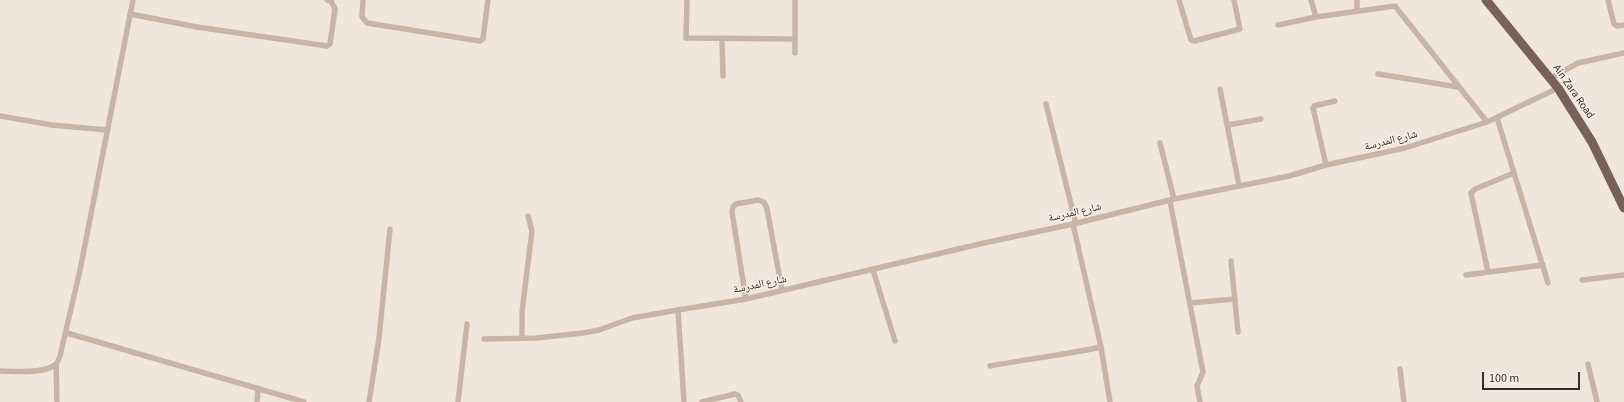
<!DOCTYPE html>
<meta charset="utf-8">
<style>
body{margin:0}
#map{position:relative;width:1624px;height:402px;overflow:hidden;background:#f1e6db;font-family:"Source Sans 3",sans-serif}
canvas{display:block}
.scale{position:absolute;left:1482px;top:372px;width:98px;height:18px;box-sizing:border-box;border:2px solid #362b28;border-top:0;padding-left:5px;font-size:12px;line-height:14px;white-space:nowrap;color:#362b28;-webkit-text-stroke:3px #f9f0e8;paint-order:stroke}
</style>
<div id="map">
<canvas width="1624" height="402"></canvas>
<div class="scale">100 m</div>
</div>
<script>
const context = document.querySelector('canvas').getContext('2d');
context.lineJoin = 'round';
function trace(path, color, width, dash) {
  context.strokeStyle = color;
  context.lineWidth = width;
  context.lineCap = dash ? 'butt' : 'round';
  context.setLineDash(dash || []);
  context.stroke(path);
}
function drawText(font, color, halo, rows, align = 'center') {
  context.font = font + ' "Source Sans 3","Noto Naskh Arabic",sans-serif';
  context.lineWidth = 3;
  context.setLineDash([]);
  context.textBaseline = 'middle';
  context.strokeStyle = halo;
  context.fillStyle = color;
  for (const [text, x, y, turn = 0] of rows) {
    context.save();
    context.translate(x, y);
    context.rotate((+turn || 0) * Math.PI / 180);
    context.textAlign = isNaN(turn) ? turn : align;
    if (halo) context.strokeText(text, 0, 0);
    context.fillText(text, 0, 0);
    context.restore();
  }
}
const street = new Path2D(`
 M363 0 362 17 367 23 480 41 483 39 488 0
 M687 0 686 38 795 39
 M795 0V53
 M1179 0 1191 40 1194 41 1240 29 1234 0
 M1311 0 1316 17
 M1608 0 1614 24 1617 26 1624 25
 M1357 10V0
 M130 14 197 27 327 46 330 44 335 9 331 1 327 0
 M1278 25 1316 17 1395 6 1487 122
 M722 39 723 76
 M1378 74 1458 87
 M1551 78 1578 63 1624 53
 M1220 89 1239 185
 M1046 104 1076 224
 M0 116 52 125 107 130
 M1497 118 1548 283
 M1228 125 1261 119
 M1160 143 1174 199
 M1326 165 1313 108 1314 106 1335 101
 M1170 201 1203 372 1197 386 1200 402
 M1073 224 1101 347 1110 402
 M1231 261 1238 332
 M873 270 895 341
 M1488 272 1471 193 1475 189 1514 173
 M1466 275 1543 265
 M1582 280 1624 275
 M746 299 732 212 733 207 736 204 758 200 764 202 767 209 782 290
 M1190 303 1235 299
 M67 333 304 402
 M522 337V312L532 231 528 216
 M484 339 536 338 583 333 599 330 632 318 678 310
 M56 364 57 402
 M1588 364 1597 402
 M990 366C1027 359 1064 355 1101 347
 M1400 369 1404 402
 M0 371C14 371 46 374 56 364 58 362 59 359 60 356L80 270 133 0
 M257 402 258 389
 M369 402 379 338 390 229
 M458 402 467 324
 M684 402 678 310 746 299 984 243 1073 224 1174 199 1289 176 1326 165 1405 148 1487 122 1558 88
 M702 402 735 394 738 395 741 402`);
const primary = new Path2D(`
 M1486 0 1558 88 1592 142 1624 208`);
const streetNames = [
 ["Ain Zara Road",1573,92,55],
 ["شارع المدرسة",1391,141,-14],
 ["شارع المدرسة",1075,213,-13],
 ["شارع المدرسة",760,285,-12]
];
trace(street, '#c9b5a8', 5.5);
trace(primary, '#786159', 9);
drawText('11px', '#362b28', '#f9f0e8', streetNames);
</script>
